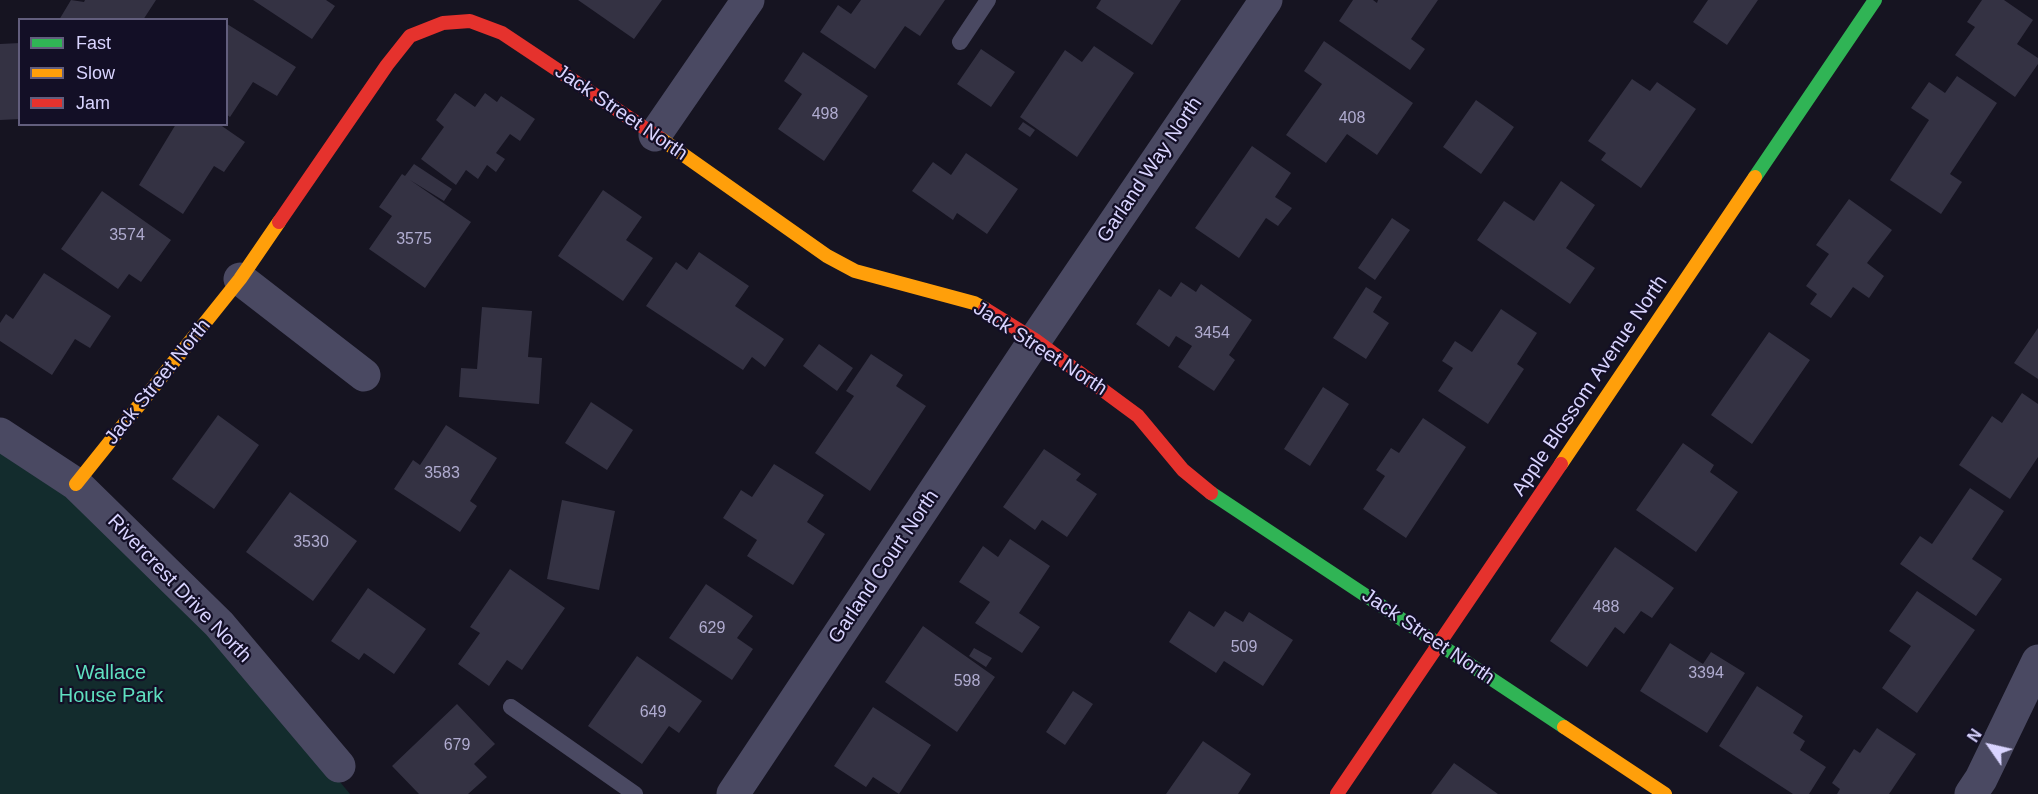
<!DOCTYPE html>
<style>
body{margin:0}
#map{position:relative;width:2038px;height:794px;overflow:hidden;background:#161421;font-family:Helvetica,sans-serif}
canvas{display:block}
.legend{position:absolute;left:18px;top:18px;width:210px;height:108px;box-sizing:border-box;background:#130f26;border:2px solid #625e7d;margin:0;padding:8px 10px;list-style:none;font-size:18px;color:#d9d4ff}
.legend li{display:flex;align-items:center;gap:12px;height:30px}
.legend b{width:30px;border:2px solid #625e7d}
.north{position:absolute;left:1960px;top:716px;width:60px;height:60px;-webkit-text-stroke:4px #130f26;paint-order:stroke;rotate:304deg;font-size:16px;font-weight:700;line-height:24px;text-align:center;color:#d9d4ff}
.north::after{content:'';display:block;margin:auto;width:21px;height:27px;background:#d9d4ff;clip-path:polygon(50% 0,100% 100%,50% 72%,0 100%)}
</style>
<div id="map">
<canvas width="2038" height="794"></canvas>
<ul class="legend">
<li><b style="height:8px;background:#30b455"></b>Fast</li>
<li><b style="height:8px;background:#ff9f0a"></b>Slow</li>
<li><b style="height:8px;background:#e5322d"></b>Jam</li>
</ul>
<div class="north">N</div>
</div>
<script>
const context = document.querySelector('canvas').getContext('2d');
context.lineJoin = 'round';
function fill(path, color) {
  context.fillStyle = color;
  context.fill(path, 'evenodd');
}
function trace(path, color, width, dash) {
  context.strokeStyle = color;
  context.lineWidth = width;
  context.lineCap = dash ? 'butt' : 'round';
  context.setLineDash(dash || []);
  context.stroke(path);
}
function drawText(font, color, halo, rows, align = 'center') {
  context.font = font + ' Helvetica,sans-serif';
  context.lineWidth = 4.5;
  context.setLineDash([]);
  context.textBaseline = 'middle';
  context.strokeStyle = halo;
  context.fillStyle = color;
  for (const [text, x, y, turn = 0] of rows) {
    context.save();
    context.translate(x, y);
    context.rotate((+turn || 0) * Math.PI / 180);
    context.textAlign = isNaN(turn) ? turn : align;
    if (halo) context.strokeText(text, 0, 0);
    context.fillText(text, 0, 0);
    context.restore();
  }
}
const green = new Path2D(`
 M0 440 138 557 291 723 350 794H0Z`);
const building = new Path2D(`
 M71 0 84 2 85 0H156L143 20H59Z
 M253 0H326L335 6 312 39Z
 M578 0H662L634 39Z
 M861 0H945L920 36 905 26 875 69 820 32 838 5 851 14Z
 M1101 0H1181L1152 45 1096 8Z
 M1353 0H1373L1377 3 1378 0H1438L1411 39 1425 49 1410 70 1339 21Z
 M1708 0H1758L1727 45 1693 22Z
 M1982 0H2004L2033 20 2017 44 2038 58V64L2015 97 1955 55 1975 27 1967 22Z
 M227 24 296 67 277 96 253 82 230 117 226 114Z
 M1324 41 1413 103 1377 155 1347 134 1326 163 1286 135 1322 84 1304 71Z
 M20 43V119L0 120V44Z
 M1094 46 1134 73 1077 157 1020 117 1065 50 1082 62Z
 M981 49 1015 72 991 107 957 84Z
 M803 52 868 96 824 161 778 129 802 94 784 81Z
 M1957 76 1997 103 1950 174 1962 182 1941 214 1890 180 1929 120 1911 108 1929 82 1945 93Z
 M1632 79 1650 91 1657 82 1696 109 1641 188 1601 160 1606 153 1588 141Z
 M455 93 475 107 485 93 497 102 501 96 535 119 520 141 510 134 496 153 505 159 496 172 487 165 478 179 466 170 456 185 421 159 444 127 436 120Z
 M1476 100 1514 127 1481 174 1443 147Z
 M1023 122 1035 130 1030 137 1018 129Z
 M176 124H219L245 142 224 172 214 166 183 214 139 185Z
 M1252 146 1291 173 1275 197 1292 208 1278 226 1266 218 1239 258 1195 228Z
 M966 153 1018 189 987 234 957 213 953 220 912 191 933 162 951 175Z
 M414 164 452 189 444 201 410 180 471 222 425 288 369 249 392 216 379 207 402 174 405 176Z
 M1561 181 1595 205 1566 248 1595 268 1570 304 1477 240 1504 201 1534 221Z
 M603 190 642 217 626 240 653 258 623 301 558 256Z
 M102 191 171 240 141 282 129 274 118 289 61 249Z
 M1849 199 1892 230 1867 263 1884 276 1869 298 1853 287 1831 318 1810 304 1817 294 1806 286 1829 254 1816 245Z
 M1392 218 1410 230 1375 280 1358 268Z
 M699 252 749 286 735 306 784 339 765 367 752 357 743 370 646 306 676 262 687 270Z
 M44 273 111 316 90 348 75 339 52 375 0 341V323L6 314 13 319Z
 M1181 282 1196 292 1201 284 1252 320 1229 355 1235 360 1214 391 1178 367 1192 346 1176 336 1169 347 1136 324 1159 289 1171 297Z
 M1366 287 1382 297 1373 312 1389 323 1366 359 1333 338Z
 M482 307 532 311 528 357 542 358 539 404 459 397 461 368 477 369Z
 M1501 309 1537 333 1517 364 1524 369 1488 424 1438 391 1453 368 1442 361 1455 341 1472 352Z
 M2038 328V379L2014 363Z
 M1769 332 1810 360 1752 444 1711 415Z
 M819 344 853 368 837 391 803 366Z
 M871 354 903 375 896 386 926 406 870 491 815 453 854 396 846 391Z
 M1323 387 1349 404 1310 466 1284 449Z
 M2022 393 2038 404V457L2010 499 1959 465 1992 416 2002 423Z
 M591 402 633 430 607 470 565 443Z
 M218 415 259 445 214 509 172 479Z
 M1423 418 1466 447 1406 538 1363 509 1385 476 1376 470 1391 448 1399 453Z
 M446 425 497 458 470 501 477 506 460 532 394 489 413 460 420 465Z
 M1683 443 1714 465 1710 472 1738 492 1696 552 1636 510Z
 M1044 449 1081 474 1076 480 1097 494 1067 537 1042 520 1035 530 1003 507Z
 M774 464 824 495 807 522 825 534 793 585 747 556 757 540 723 518 741 490 752 497Z
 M1970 488 2004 511 1972 559 2002 579 1976 616 1900 564 1920 536 1932 544Z
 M290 492 357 541 313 601 246 552Z
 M562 500 615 511 599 590 547 579Z
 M1010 539 1050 566 1019 613 1040 627 1022 653 975 623 990 602 959 582 983 546 998 557Z
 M1615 547 1674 588 1652 618 1641 611 1624 634 1615 627 1587 667 1550 641Z
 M510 569 565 608 522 670 507 660 489 686 458 664 480 633 470 627Z
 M706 584 753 616 737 638 753 649 732 680 669 638Z
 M368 588 426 629 394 674 364 653 359 660 331 641Z
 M1917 591 1975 630 1917 713 1882 688 1911 646 1889 631Z
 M1189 611 1214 627 1225 611 1243 622 1249 612 1293 640 1263 686 1224 661 1216 673 1169 642Z
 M923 626 995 677 957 732 885 682Z
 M1670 643 1703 664 1711 652 1745 673 1707 733 1640 691Z
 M974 648 992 658 986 667 969 656Z
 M637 656 702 701 679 733 669 726 642 764 588 726Z
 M1757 686 1803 716 1793 733 1805 741 1800 750 1826 767 1809 794H1793L1719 746Z
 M1073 691 1093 704 1065 745 1046 732Z
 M457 704 495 744 474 764 487 777 468 794H419L392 766Z
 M873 707 931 745 899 794 873 777 866 787 834 766Z
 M1877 728 1916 754 1889 794H1837L1840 789 1832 783 1854 749 1860 753Z
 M1203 741 1251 774 1238 794H1166Z
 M1454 763 1498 794H1431Z`);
const lane = new Path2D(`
 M960 42 988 0
 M511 707 635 794`);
const street = new Path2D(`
 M655 135 748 0
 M240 279 364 375
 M0 434 76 484 219 624 339 766
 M733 794 1035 340 1266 0
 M1971 794 1981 779 2038 661`);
const fast = new Path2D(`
 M1755 177 1875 0
 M1211 493 1564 727`);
const slow = new Path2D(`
 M661 139 827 256 855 271 974 303 985 309
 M1561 464 1755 177
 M76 484 240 279 279 222
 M1564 727 1665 794`);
const jam = new Path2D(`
 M279 222 387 65 410 36 443 23 470 21 502 33 661 139
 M985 309 1035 340 1138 416 1183 470 1211 493
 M1337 794 1561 464`);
const numberNames = [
 ["498",825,115],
 ["408",1352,119],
 ["3574",127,236],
 ["3575",414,240],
 ["3454",1212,334],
 ["3583",442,474],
 ["3530",311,543],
 ["488",1606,608],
 ["629",712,629],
 ["509",1244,648],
 ["3394",1706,674],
 ["598",967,682],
 ["649",653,713],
 ["679",457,746]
];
const streetNames = [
 ["Jack Street North",621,113,34],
 ["Garland Way North",1150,170,-56],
 ["Jack Street North",1040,349,33],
 ["Jack Street North",158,382,-51],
 ["Apple Blossom Avenue North",1590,386,-56],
 ["Garland Court North",884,567,-56],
 ["Rivercrest Drive North",179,589,46],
 ["Jack Street North",1428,637,34]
];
const parkNames = [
 ["Wallace",111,673],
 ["House Park",111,696]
];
fill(green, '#132c2d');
fill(building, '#343243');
trace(lane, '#4a4962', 16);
trace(street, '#4a4962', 33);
trace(fast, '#30b455', 14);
trace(slow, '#ff9f0a', 14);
trace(jam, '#e5322d', 14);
drawText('16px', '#b0acd0', null, numberNames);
drawText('20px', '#d9d4ff', '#130f26', streetNames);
drawText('20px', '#5fe0c0', '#130f26', parkNames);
</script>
